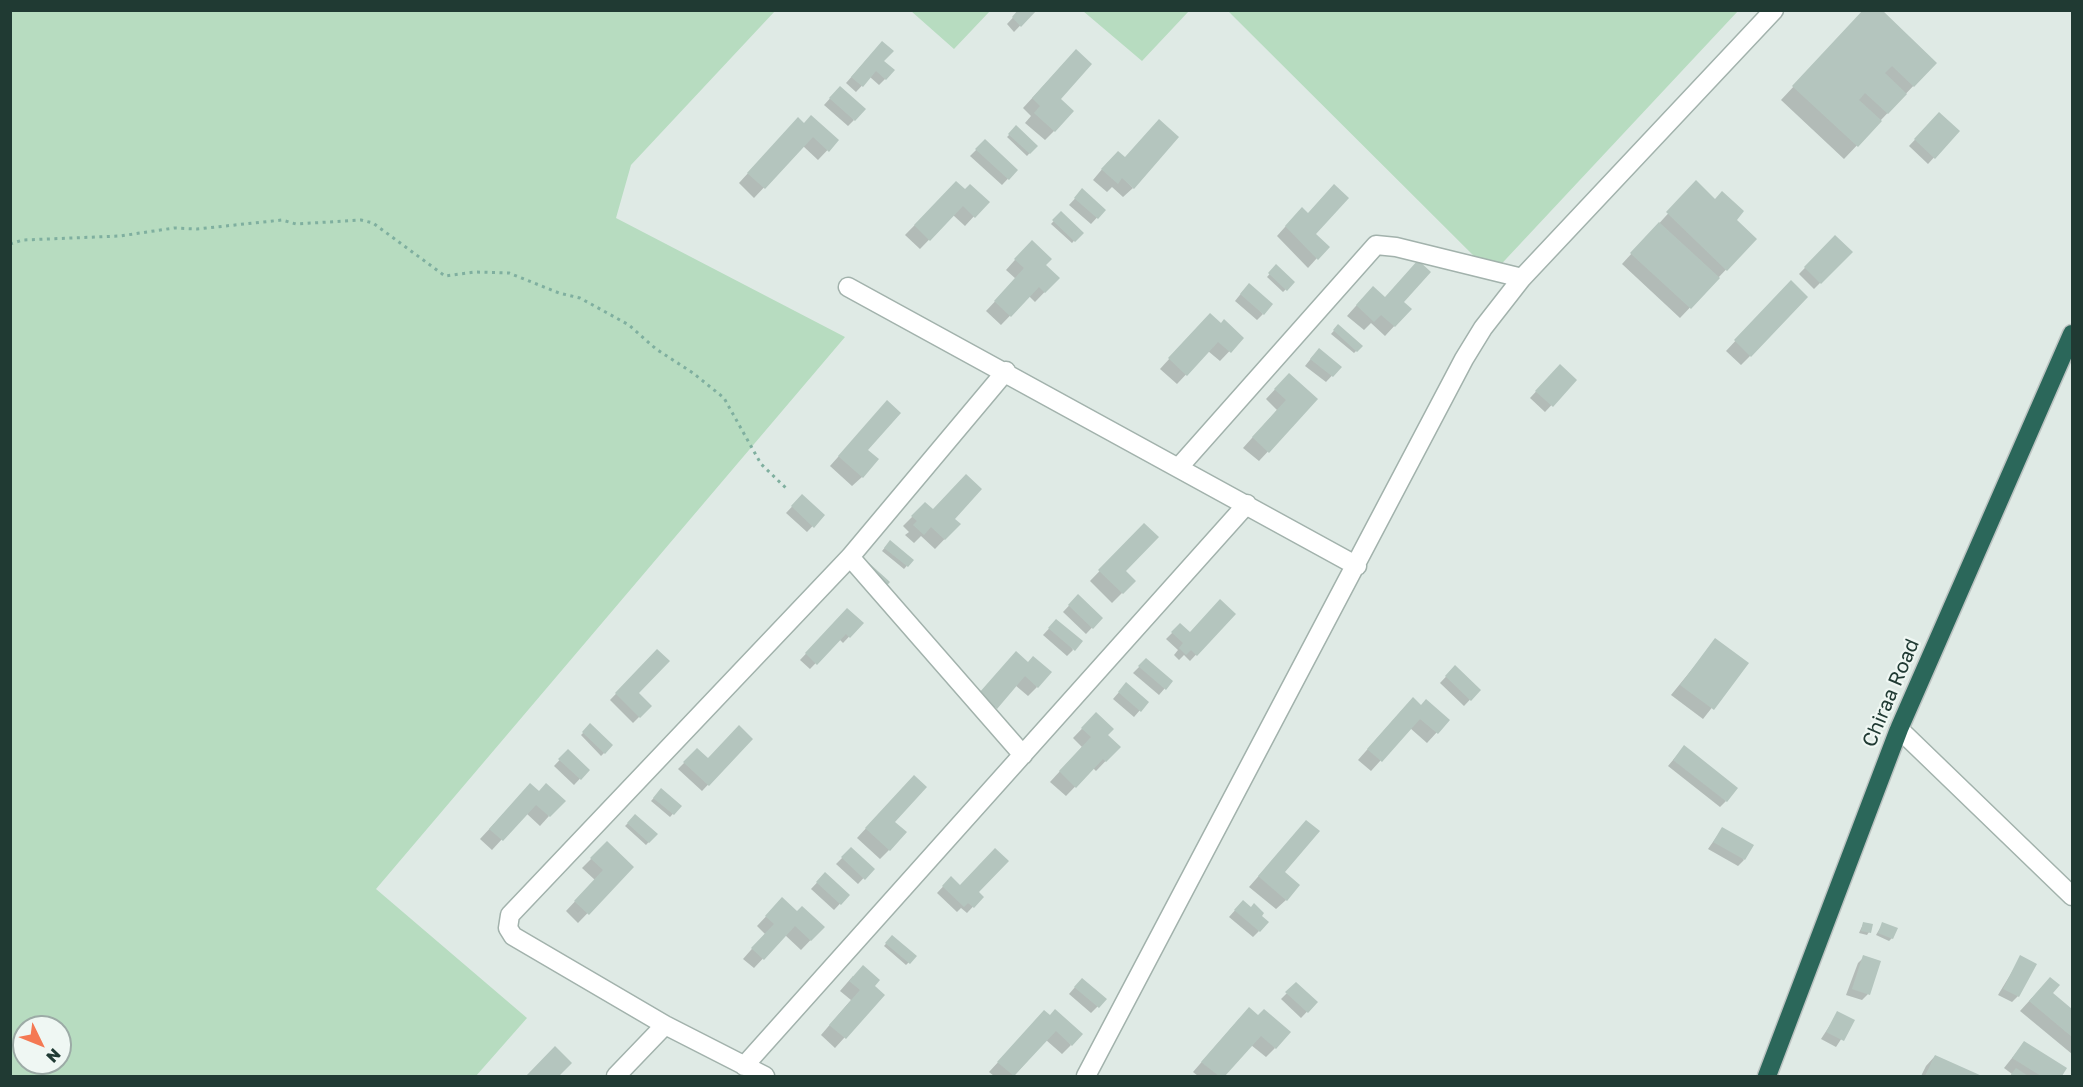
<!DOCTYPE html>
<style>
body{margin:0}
#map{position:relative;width:2083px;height:1087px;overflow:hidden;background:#dfeae5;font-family:"Golos Text",sans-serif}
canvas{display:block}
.frame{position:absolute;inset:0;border:12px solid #203a33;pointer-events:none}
.north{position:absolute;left:12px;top:1015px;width:60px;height:60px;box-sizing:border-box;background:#eff7f3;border:2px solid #9caba6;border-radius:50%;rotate:133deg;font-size:16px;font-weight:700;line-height:24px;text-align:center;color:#203a33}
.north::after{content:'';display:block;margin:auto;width:21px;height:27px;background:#f47953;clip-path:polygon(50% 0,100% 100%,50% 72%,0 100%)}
</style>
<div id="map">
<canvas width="2083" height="1087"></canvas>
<div class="frame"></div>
<div class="north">N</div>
</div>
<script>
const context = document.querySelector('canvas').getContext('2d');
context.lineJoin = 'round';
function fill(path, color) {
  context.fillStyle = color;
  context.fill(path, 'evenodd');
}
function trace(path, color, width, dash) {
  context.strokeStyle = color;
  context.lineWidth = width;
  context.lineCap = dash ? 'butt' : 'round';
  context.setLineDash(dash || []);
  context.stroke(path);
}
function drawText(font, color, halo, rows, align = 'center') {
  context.font = font + ' "Golos Text",sans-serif';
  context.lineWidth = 4.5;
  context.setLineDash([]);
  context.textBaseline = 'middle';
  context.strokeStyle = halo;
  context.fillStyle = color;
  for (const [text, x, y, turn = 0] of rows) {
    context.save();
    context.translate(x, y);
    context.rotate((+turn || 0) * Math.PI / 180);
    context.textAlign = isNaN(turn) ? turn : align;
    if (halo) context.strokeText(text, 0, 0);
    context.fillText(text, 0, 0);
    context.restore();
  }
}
const green = new Path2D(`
 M10 11H775L631 165 616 218 845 337 376 889 527 1018 476 1076H11ZM24 1027H60V1063H24Z
 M911 11 990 10V11L954 49Z
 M1083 11H1189L1142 61Z
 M1228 11H1738L1492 274Z`);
const shadow = new Path2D(`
 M1020 10H1035L1014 32 1007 24Z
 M1865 10 1935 63 1844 159 1781 100Z
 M876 49 882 61 893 71 879 85 870 77 856 92 846 83Z
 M1067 60 1054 131 1045 140 1025 123 1031 116 1023 108Z
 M834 94 854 120 848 126 824 105Z
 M1939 114 1958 131 1928 164 1909 146Z
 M804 124 837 140 818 160 803 146 754 198 739 183 789 128Z
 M1016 128 1036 146 1027 156 1007 137Z
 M985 141 1016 170 1002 185 970 156Z
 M1108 162 1133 188 1123 197 1112 187 1107 192 1093 180Z
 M956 183 965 191 987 202 965 226 953 215 920 249 905 235Z
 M1696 183 1755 239 1680 318 1622 264Z
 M1082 191 1104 210 1091 224 1069 205Z
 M1061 213 1081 233 1072 243 1051 224Z
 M1293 218 1314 234 1317 258 1308 268 1277 236Z
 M1835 237 1851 252 1814 289 1799 274Z
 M1022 252 1058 278 1035 302 1029 296 1001 325 986 311 1016 279 1006 270Z
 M1276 267 1293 282 1283 292 1267 277Z
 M1243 291 1263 314 1257 320 1235 301Z
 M1781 292 1750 356 1741 365 1726 351Z
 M1363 298 1401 302 1410 309 1385 336 1371 323 1364 330 1347 316Z
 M1201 324 1221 325 1242 338 1220 361 1208 351 1177 384 1160 369Z
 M1338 326 1361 346 1354 353 1331 334Z
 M1313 356 1340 367 1326 382 1305 366Z
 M1554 372 1575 380 1545 412 1530 398Z
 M1280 384 1316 400 1259 461 1243 448 1277 410 1266 399Z
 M878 412 866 450 862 477 852 486 830 466Z
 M802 496 823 515 807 532 786 513Z
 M925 504 933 511 953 519 959 524 935 549 921 536 914 543 905 535 909 532 903 526Z
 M1144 525 1124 571 1134 581 1112 603 1090 581Z
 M887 545 912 560 904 569 882 551Z
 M1078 596 1101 618 1086 634 1063 612Z
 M847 610 861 624 843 643 839 639 810 669 800 660Z
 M1234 614 1190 661 1184 655 1179 660 1174 655 1178 650 1166 639 1180 625 1190 634Z
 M1056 621 1073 650 1067 656 1043 635Z
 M1716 640 1747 663 1703 719 1671 695Z
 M657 651 637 693 650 706 633 723 610 700Z
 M1028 663 1037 687 1028 696 1015 685 986 717 971 704Z
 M1140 666 1171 681 1159 695 1133 673Z
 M1455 667 1479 690 1464 706 1440 683Z
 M1126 684 1147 702 1134 717 1113 699Z
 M1421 706 1448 720 1427 743 1410 728 1371 771 1358 760 1403 709Z
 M1096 714 1106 735 1119 747 1096 771 1093 768 1066 796 1050 782 1082 747 1073 738Z
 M591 725 611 746 601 756 581 735Z
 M751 739 702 791 678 769 697 750 708 760Z
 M1684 747 1726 801 1720 807 1668 766Z
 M568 751 588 770 574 785 554 766Z
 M530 785 549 816 540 826 526 813 492 850 480 839Z
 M905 786 893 822 889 850 880 859 857 838Z
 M661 790 680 806 670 817 651 801Z
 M635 816 655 835 646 845 625 826Z
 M1306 822 1283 873 1286 900 1276 909 1249 887Z
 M1722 829 1744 860 1738 866 1708 849Z
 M607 843 632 867 578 923 566 911 595 880 582 868Z
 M851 849 872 869 858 884 836 864Z
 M825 874 848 895 834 910 811 889Z
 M951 878 960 887 977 892 982 897 967 913 961 908 957 912 937 893Z
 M1237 908 1251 909 1259 931 1253 937 1229 917Z
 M773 909 797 913 823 927 801 950 785 935 754 968 743 959 765 934 757 926Z
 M1883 923 1892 938 1889 941 1876 935Z
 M1863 924 1869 932 1867 935 1859 933Z
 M892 937 915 956 906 965 884 946Z
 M1864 957 1868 994 1862 1000 1846 995 1858 963Z
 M2021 957 2018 996 2012 1002 1998 995Z
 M853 976 883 995 835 1048 821 1035 851 1000 840 991Z
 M1296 984 1316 1002 1301 1018 1281 999Z
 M1076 986 1105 999 1091 1013 1069 994Z
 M2041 988 2072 1011V1054L2020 1011Z
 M1044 1012 1071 1045 1062 1054 1046 1040 1014 1076H994L989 1072Z
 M1838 1013 1853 1021 1836 1047 1821 1039Z
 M1258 1017 1275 1048 1266 1057 1251 1045 1224 1076H1198L1193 1072 1239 1019Z
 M2024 1043 2065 1069 2060 1076H2010L2012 1074 2004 1068Z
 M1935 1056 1978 1076H1921L1926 1066Z`);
const building = new Path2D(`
 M1018 10H1037L1021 27 1012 17Z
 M1863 10H1882L1937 63 1914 87 1892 66 1885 73 1907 94 1888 114 1865 93 1859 100 1882 121 1858 147 1792 86Z
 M882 41 894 51 884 61 895 70 886 80 876 71 863 87 851 77Z
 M1076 49 1092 64 1061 99 1074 111 1055 132 1034 113 1040 106 1032 98Z
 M840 86 866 109 855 121 829 98Z
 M1939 112 1960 131 1935 159 1914 139Z
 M811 115 839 140 829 152 813 137 765 189 747 173 798 117 804 123Z
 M1159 119 1179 137 1134 189 1122 178 1118 184 1101 169 1118 151 1125 157Z
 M1016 125 1038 146 1030 154 1008 134Z
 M985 139 1018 170 1009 180 975 149Z
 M1696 180 1715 199 1722 191 1744 211 1737 220 1757 239 1727 271 1666 212Z
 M956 181 965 189 970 184 990 202 975 218 963 206 930 241 914 225Z
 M1334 184 1349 198 1316 234 1330 247 1318 260 1285 226 1302 207 1308 213Z
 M1082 188 1106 210 1098 219 1074 198Z
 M1061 211 1084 233 1075 242 1052 220Z
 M1659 222 1720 278 1691 309 1630 253Z
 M1835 235 1853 252 1821 284 1804 267Z
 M1032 240 1052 259 1046 265 1060 278 1045 293 1039 287 1011 317 994 301 1024 268 1014 259Z
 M1418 260 1431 272 1404 302 1412 309 1395 327 1381 315 1374 322 1356 305 1373 286 1385 297Z
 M1276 264 1295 282 1287 291 1268 273Z
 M1791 280 1808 297 1751 357 1734 340Z
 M1249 283 1273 304 1264 315 1240 294Z
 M1210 313 1221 323 1224 319 1244 338 1231 353 1218 342 1187 376 1168 358Z
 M1338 324 1363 346 1357 352 1333 330Z
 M1319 348 1342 367 1333 377 1310 359Z
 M1560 364 1577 380 1553 407 1535 391Z
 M1289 373 1318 399 1269 453 1252 437 1286 400 1274 389Z
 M887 400 901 413 868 450 879 459 863 478 838 456Z
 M966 474 982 489 955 519 961 524 945 540 931 527 924 535 913 525 917 521 911 516 925 502 933 509Z
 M802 494 825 515 814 528 791 506Z
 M1144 523 1159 537 1126 571 1136 581 1123 594 1098 570Z
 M890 540 914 560 908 567 884 548Z
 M869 563 890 582 883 590 863 570Z
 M1078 594 1103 618 1093 629 1068 605Z
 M1220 599 1236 614 1197 656 1191 650 1186 655 1179 648 1183 643 1171 632 1180 623 1190 632Z
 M847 608 864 623 850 638 846 634 817 665 805 653Z
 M1056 619 1083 641 1075 651 1048 628Z
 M1715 638 1749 663 1714 710 1680 685Z
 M657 649 670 661 639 693 652 706 640 718 615 693Z
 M1016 651 1028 662 1033 656 1052 672 1038 688 1025 676 997 709 979 693Z
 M1146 658 1173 681 1166 690 1138 666Z
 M1455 665 1481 690 1471 701 1445 676Z
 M1126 682 1149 702 1141 712 1118 692Z
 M1413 697 1421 705 1426 699 1450 720 1438 734 1420 719 1382 762 1367 749Z
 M1096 712 1114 729 1108 735 1121 747 1106 762 1103 759 1076 788 1059 771 1091 737 1081 728Z
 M590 723 613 745 605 754 582 732Z
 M739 725 753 739 709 786 683 762 697 748 708 758Z
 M1684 745 1738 788 1727 802 1673 760Z
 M568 749 590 770 581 780 558 759Z
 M914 775 927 787 895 822 907 832 890 851 865 828Z
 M530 783 539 791 546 783 566 801 550 817 536 805 503 841 489 829Z
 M661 788 682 806 674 815 653 798Z
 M635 814 658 834 649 843 627 823Z
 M1306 820 1320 831 1285 872 1300 885 1287 901 1258 876Z
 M1722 827 1754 845 1745 860 1713 842Z
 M607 841 634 867 589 915 574 901 603 870 590 858Z
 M851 847 875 869 865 880 841 857Z
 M995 848 1009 861 979 892 984 897 974 908 968 903 964 907 942 886 951 876 960 885Z
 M825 872 850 895 841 905 816 882Z
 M782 897 797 911 802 906 825 927 811 941 795 926 764 960 751 948 774 924 765 916Z
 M1243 900 1251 907 1254 903 1264 913 1262 916 1269 922 1260 932 1234 910Z
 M1863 922 1873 924 1871 933 1861 931Z
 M1882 922 1898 928 1893 939 1878 933Z
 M892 935 917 956 910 964 885 943Z
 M1863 955 1881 961 1870 995 1852 989Z
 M2020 955 2037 964 2019 997 2003 989Z
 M863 965 880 980 875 986 885 995 846 1039 829 1025 860 990 849 981Z
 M2050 977 2060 985 2053 993 2072 1009V1037L2029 1001Z
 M1082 978 1107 999 1099 1008 1074 987Z
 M1296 982 1318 1002 1308 1013 1285 992Z
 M1249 1007 1258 1015 1264 1009 1291 1032 1276 1049 1261 1036 1225 1076H1219L1201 1062Z
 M1055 1009 1083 1034 1072 1046 1056 1031 1014 1076 997 1062 1044 1010 1050 1015Z
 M1837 1011 1855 1020 1844 1041 1826 1032Z
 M2024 1041 2067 1068 2062 1076H2041L2012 1058Z
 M555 1046 572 1063 559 1076H526Z
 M1935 1055 1982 1076H1925Z
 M2016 1068 2028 1076H2010Z`);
const path = new Path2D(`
 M10 244 23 240 120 236 174 228 197 229 282 220 296 224 361 220 373 223 445 276 475 272 509 273 559 293 580 298 629 325 656 349 693 373 724 398 761 464 788 490`);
const minor = new Path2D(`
 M848 287 1357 566
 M1179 467 1376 245 1396 247 1522 278
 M850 557 1023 755
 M1899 729 2072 896
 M744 1066 1247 504
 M616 1076 665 1025
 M765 1076 665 1025 513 936 508 928 510 915 850 557 1006 371
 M1086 1076 1464 359 1483 328 1522 278 1774 10`);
const highway = new Path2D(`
 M1767 1076 1899 729 2072 334`);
const streetNames = [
 ["Chiraa Road",1891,693,-67]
];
fill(green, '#b7dcc0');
fill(shadow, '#0003');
fill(building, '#b4c5be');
trace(minor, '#a2b2ac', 21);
trace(highway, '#bcc4c2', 21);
trace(path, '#7faf9f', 3, [3, 4.5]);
trace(minor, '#fff', 18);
trace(highway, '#2b675a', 18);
drawText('20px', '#203a33', '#eff7f3', streetNames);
</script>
